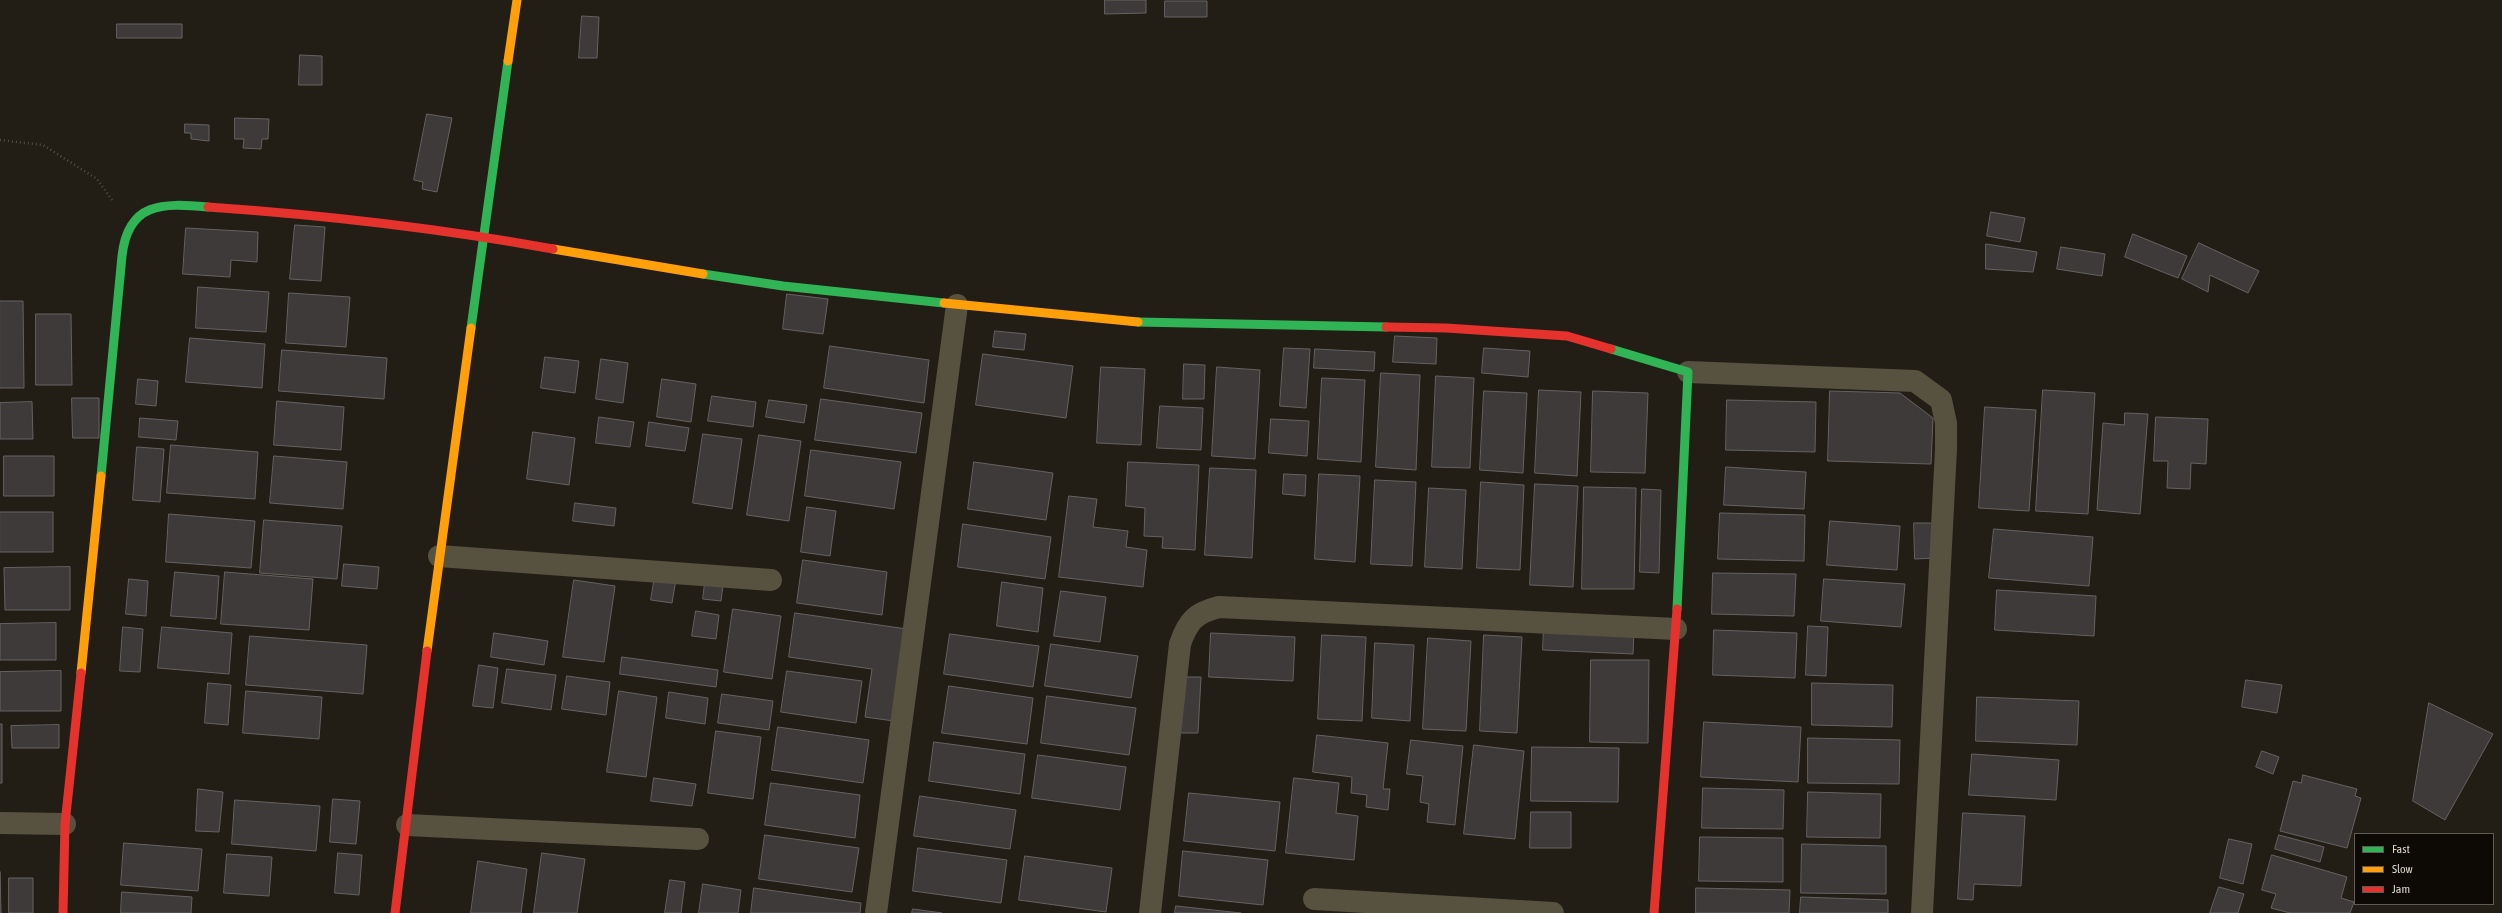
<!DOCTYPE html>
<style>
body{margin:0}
#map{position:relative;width:2502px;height:913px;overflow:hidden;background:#221e16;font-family:"Asap Condensed",sans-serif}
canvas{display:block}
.legend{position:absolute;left:2354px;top:833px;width:140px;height:72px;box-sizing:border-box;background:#0d0904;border:1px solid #5f5b54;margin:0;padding:5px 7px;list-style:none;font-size:12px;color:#dbd5cc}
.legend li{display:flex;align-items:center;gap:8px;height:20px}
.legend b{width:20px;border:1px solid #5f5b54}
</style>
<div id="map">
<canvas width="2502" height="913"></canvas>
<ul class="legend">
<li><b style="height:5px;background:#30b455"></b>Fast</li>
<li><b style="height:5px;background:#ff9f0a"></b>Slow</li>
<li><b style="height:5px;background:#e5322d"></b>Jam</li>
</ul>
</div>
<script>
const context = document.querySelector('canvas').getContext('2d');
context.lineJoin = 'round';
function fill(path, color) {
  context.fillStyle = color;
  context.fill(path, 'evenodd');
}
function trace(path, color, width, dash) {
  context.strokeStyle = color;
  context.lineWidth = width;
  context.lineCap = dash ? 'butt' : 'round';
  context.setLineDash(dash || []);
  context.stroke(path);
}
const building = new Path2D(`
 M1105 0H1146V13L1105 14Z
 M1165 1H1207V17H1165Z
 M582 16 599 17 597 58H579Z
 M117 24H182V38H117Z
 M300 55 322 56V85H299Z
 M427 114 452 118 437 192 422 189 423 182 414 180Z
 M235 118 269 119 268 139H262L261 149 243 148 244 139H235Z
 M185 124 209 125V141L191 139V133H185Z
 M1991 212 2025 218 2020 242 1987 236Z
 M295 225 325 227 321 281 290 279Z
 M186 228 258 232 257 262 231 260 230 277 183 274Z
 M2133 234 2187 256 2178 278 2125 257Z
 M2199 243 2259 271 2248 293 2210 275 2208 292 2182 279Z
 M1986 244 2037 252 2033 272 1986 269Z
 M2061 247 2105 254 2102 276 2057 269Z
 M198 287 269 292 266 332 196 328Z
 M289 293 350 297 346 347 286 343Z
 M787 294 828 299 823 334 783 329Z
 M0 301H23L24 388H0Z
 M36 314H71L72 385H36Z
 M995 331 1026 334 1024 350 993 347Z
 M1395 336 1437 338 1436 364 1393 362Z
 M190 338 265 344 262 388 186 382Z
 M830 346 929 360 924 403 824 388Z
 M1284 348 1310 349 1306 408 1280 406Z
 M1484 348 1530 351 1528 377 1482 373Z
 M1315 349 1375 352 1374 371 1314 368Z
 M282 350 387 358 384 399 279 391Z
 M983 354 1073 366 1066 418 976 405Z
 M545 357 579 361 575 393 541 388Z
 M601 359 628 363 623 403 596 399Z
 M1184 364 1205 365 1204 399H1183Z
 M1101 367 1145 369 1141 445 1097 443Z
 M1217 367 1260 370 1255 459 1212 456Z
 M1381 373 1420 375 1416 470 1376 467Z
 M1436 376 1474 378 1470 468 1432 467Z
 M1322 378 1365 380 1361 462 1318 459Z
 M138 379 158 381 156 406 136 404Z
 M662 379 696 384 691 422 657 417Z
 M1539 390 1581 392 1577 476 1535 473Z
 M2043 390 2095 393 2088 514 2036 511Z
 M1484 391 1527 393 1523 473 1480 470Z
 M1593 391 1648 393 1645 473 1591 472Z
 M1830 391 1900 393 1933 418 1931 464 1828 461Z
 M712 396 756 402 753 427 708 421Z
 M72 398H99V438H73Z
 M821 399 922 413 916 453 815 440Z
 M769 400 807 405 804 423 766 417Z
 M1727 400 1816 402 1815 452 1726 450Z
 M277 401 344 407 341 450 274 445Z
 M32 402 33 439H0V403Z
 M1160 406 1203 408 1201 450 1157 448Z
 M1985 407 2036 410 2029 511 1979 508Z
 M2125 413 2148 414 2140 514 2097 510 2103 423 2124 425Z
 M599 417 634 422 630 447 596 443Z
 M2156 417 2208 419 2206 464 2191 463 2190 489 2167 488 2168 461H2154Z
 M140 418 178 421 176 440 139 437Z
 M1271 419 1309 421 1307 456 1269 453Z
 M649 422 689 428 685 451 646 446Z
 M533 432 575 438 569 485 527 479Z
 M703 434 742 439 732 509 693 503Z
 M759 435 801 441 789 521 747 515Z
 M171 445 258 452 255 499 167 493Z
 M137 447 164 449 160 502 133 500Z
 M811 450 901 462 894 509 805 496Z
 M4 456H54V496H4Z
 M274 456 347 462 343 509 270 503Z
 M974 462 1053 473 1046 520 968 509Z
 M1128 462 1199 465 1195 550 1162 548 1163 537 1144 536 1145 508 1126 506Z
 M1726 467 1806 472 1804 509 1724 505Z
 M1210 468 1256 470 1252 558 1205 555Z
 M1284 474 1306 475 1305 496 1283 494Z
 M1319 474 1360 476 1355 562 1315 559Z
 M1375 480 1416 482 1412 566 1371 564Z
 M1481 482 1524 485 1520 570 1477 568Z
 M1535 484 1578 486 1573 587 1530 585Z
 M1584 487 1636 488 1634 589H1582Z
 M1429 488 1466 490 1462 569 1425 567Z
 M1642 489 1661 490 1659 573 1640 572Z
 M1069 496 1097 499 1093 527 1128 531 1126 547 1147 550 1143 587 1059 577Z
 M575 503 616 508 614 526 573 521Z
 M807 507 836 511 830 556 801 552Z
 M0 512H53V552H0Z
 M1720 513 1805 515 1804 561 1718 559Z
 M169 514 255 521 251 568 166 562Z
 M264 520 342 526 337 579 260 573Z
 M1830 521 1900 526 1897 570 1827 565Z
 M1914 523H1935V558L1915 559Z
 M963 524 1051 537 1045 579 958 567Z
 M1994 529 2093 537 2089 586 1989 578Z
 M803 560 887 572 882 615 797 603Z
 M344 564 379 567 377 589 342 586Z
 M70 567V610H5L4 568Z
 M175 572 219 576 216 619 171 616Z
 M225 572 313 579 309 630 221 624Z
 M1713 573 1796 574 1794 616 1712 614Z
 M655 576 676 579 672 603 651 600Z
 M129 579 148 581 146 616 126 614Z
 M1824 579 1905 584 1901 627 1821 621Z
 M574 580 615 586 604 662 563 657Z
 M1002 582 1043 588 1038 632 997 626Z
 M705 583 723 585 721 601 703 599Z
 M1997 590 2096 596 2094 636 1995 630Z
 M1061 591 1106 597 1100 642 1054 636Z
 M733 609 781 616 772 679 724 672Z
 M696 611 719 615 716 639 692 636Z
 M795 613 907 629 894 721 865 717 872 669 789 657Z
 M56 623V660H0V624Z
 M1544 626 1634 630 1633 654 1543 650Z
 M1808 626 1828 627 1826 676 1806 675Z
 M123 627 143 629 140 672 120 671Z
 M162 627 232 633 229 674 158 668Z
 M1714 630 1797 633 1795 678 1713 675Z
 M494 633 548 641 544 665 491 657Z
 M1211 633 1295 637 1293 681 1209 677Z
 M950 634 1039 646 1033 687 944 674Z
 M1322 635 1366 637 1362 721 1318 719Z
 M1484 635 1522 637 1517 733 1480 731Z
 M250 636 367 645 363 694 246 685Z
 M1428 638 1471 641 1466 731 1423 729Z
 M1375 643 1414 645 1410 721 1372 718Z
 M1051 644 1138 656 1131 698 1045 686Z
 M622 657 718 670 716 687 620 674Z
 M1591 660H1649L1648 743 1590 742Z
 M479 665 498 668 493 708 473 706Z
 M507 669 556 675 551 710 502 703Z
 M61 671V711H0V672Z
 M787 671 862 681 856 723 781 712Z
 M567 676 610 682 606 715 562 709Z
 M1182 677H1201L1198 733H1179Z
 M2246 680 2282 685 2277 713 2242 707Z
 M208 683 231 685 228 725 205 723Z
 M1812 683 1893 685 1892 727 1812 725Z
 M949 686 1033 698 1027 744 942 733Z
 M246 691 322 697 319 739 243 733Z
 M619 691 657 697 646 777 607 772Z
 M669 692 708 698 705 724 666 718Z
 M722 694 773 701 769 730 718 723Z
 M1047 696 1136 708 1129 755 1041 743Z
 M1977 697 2079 701 2077 745 1976 741Z
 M2429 703 2493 734 2445 820 2413 801Z
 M1704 722 1801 727 1798 782 1701 777Z
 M0 724H2V783H0Z
 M59 725V748H12L11 726Z
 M778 727 869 740 863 783 772 770Z
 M716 731 761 737 753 799 708 793Z
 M1317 735 1388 743 1383 789H1390L1388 810 1366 807 1367 795 1351 793 1352 777 1313 772Z
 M1808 738 1900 740 1899 784 1808 783Z
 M1411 740 1463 746 1455 825 1427 822 1429 804 1420 802 1423 776 1407 774Z
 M934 742 1025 754 1020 794 929 781Z
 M1474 745 1524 751 1515 839 1464 834Z
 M1532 747 1619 748 1618 802 1531 801Z
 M2262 751 2279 757 2273 774 2256 767Z
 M1972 754 2059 760 2056 800 1969 795Z
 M1038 755 1126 767 1120 810 1032 798Z
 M2303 775 2357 789 2355 796 2361 798 2347 848 2280 831 2293 781 2301 783Z
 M654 778 696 784 692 806 651 801Z
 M1294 778 1339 783 1336 813 1358 816 1354 860 1286 853Z
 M771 783 860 795 855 838 765 825Z
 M1703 788 1784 790 1783 829 1702 828Z
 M198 789 223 792 219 832 196 831Z
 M1808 792 1881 794 1880 838 1807 837Z
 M1189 793 1280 802 1275 851 1184 841Z
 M920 796 1016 810 1010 849 914 836Z
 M333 799 360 801 356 844 330 842Z
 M235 800 320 806 316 851 232 844Z
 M1531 812H1571V848H1530Z
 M1963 813 2025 816 2021 886 1974 884 1973 900 1958 899Z
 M765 835 859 848 852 892 759 879Z
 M2279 835 2324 847 2320 862 2275 849Z
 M1700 837 1783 838V882L1699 881Z
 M2229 839 2252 844 2243 884 2220 878Z
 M124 843 202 849 198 891 121 885Z
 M1802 844 1886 846V894L1801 893Z
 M918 848 1007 860 1001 903 913 891Z
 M1183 851 1268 860 1263 905 1179 896Z
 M338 853 362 855 359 895 335 893Z
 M542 853 585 859 577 913H534Z
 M227 854 272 857 269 896 224 893Z
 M2272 855 2347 877 2341 898 2354 902 2350 913H2290L2271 908 2276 894 2262 890Z
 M1025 856 1112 868 1106 912 1019 900Z
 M478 861 527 869 521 913H471Z
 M0 872 1 913H0Z
 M9 878H33V913H9Z
 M670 880 685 882 681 913H665Z
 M703 884 741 890 738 913H699Z
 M2219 887 2244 894 2238 913H2210Z
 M754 888 861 903 860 913H751Z
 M1696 888 1790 890 1789 913H1696Z
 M122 892 192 897 191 913H121Z
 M1801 897 1888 900V913H1800Z
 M1176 906 1241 913H1175Z
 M913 909 942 913H912Z`);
const path = new Path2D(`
 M0 140 43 145 97 179 112 200`);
const street = new Path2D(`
 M1688 372 1915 381 1941 400 1946 423V449L1922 913
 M439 556 771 580
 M0 823 65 824
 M407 825 698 839
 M1314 899 1553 913
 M876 913 957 305
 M1150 913 1180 644C1188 621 1195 613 1219 607L1676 629`);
const fast = new Path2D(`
 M703 274 783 286 944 303
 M1138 322 1386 327
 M471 328 508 61
 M1611 349 1688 372 1677 609
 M101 476 122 256C128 202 162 203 208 207`);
const slow = new Path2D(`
 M508 61 517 0
 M553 249 703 274
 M944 303 1138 322
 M427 651 471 328
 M81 673 101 476`);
const jam = new Path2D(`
 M208 207C324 215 438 228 553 249
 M1386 327 1446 328 1567 336 1611 349
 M63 913 65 824 81 673
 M395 913 427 651
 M1654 913 1677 609`);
fill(building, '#3e3a3a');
trace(building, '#666261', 1);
trace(path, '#544f44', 2.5, [1, 3]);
trace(street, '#575140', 22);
trace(fast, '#30b455', 9);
trace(slow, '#ff9f0a', 9);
trace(jam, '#e5322d', 9);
</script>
